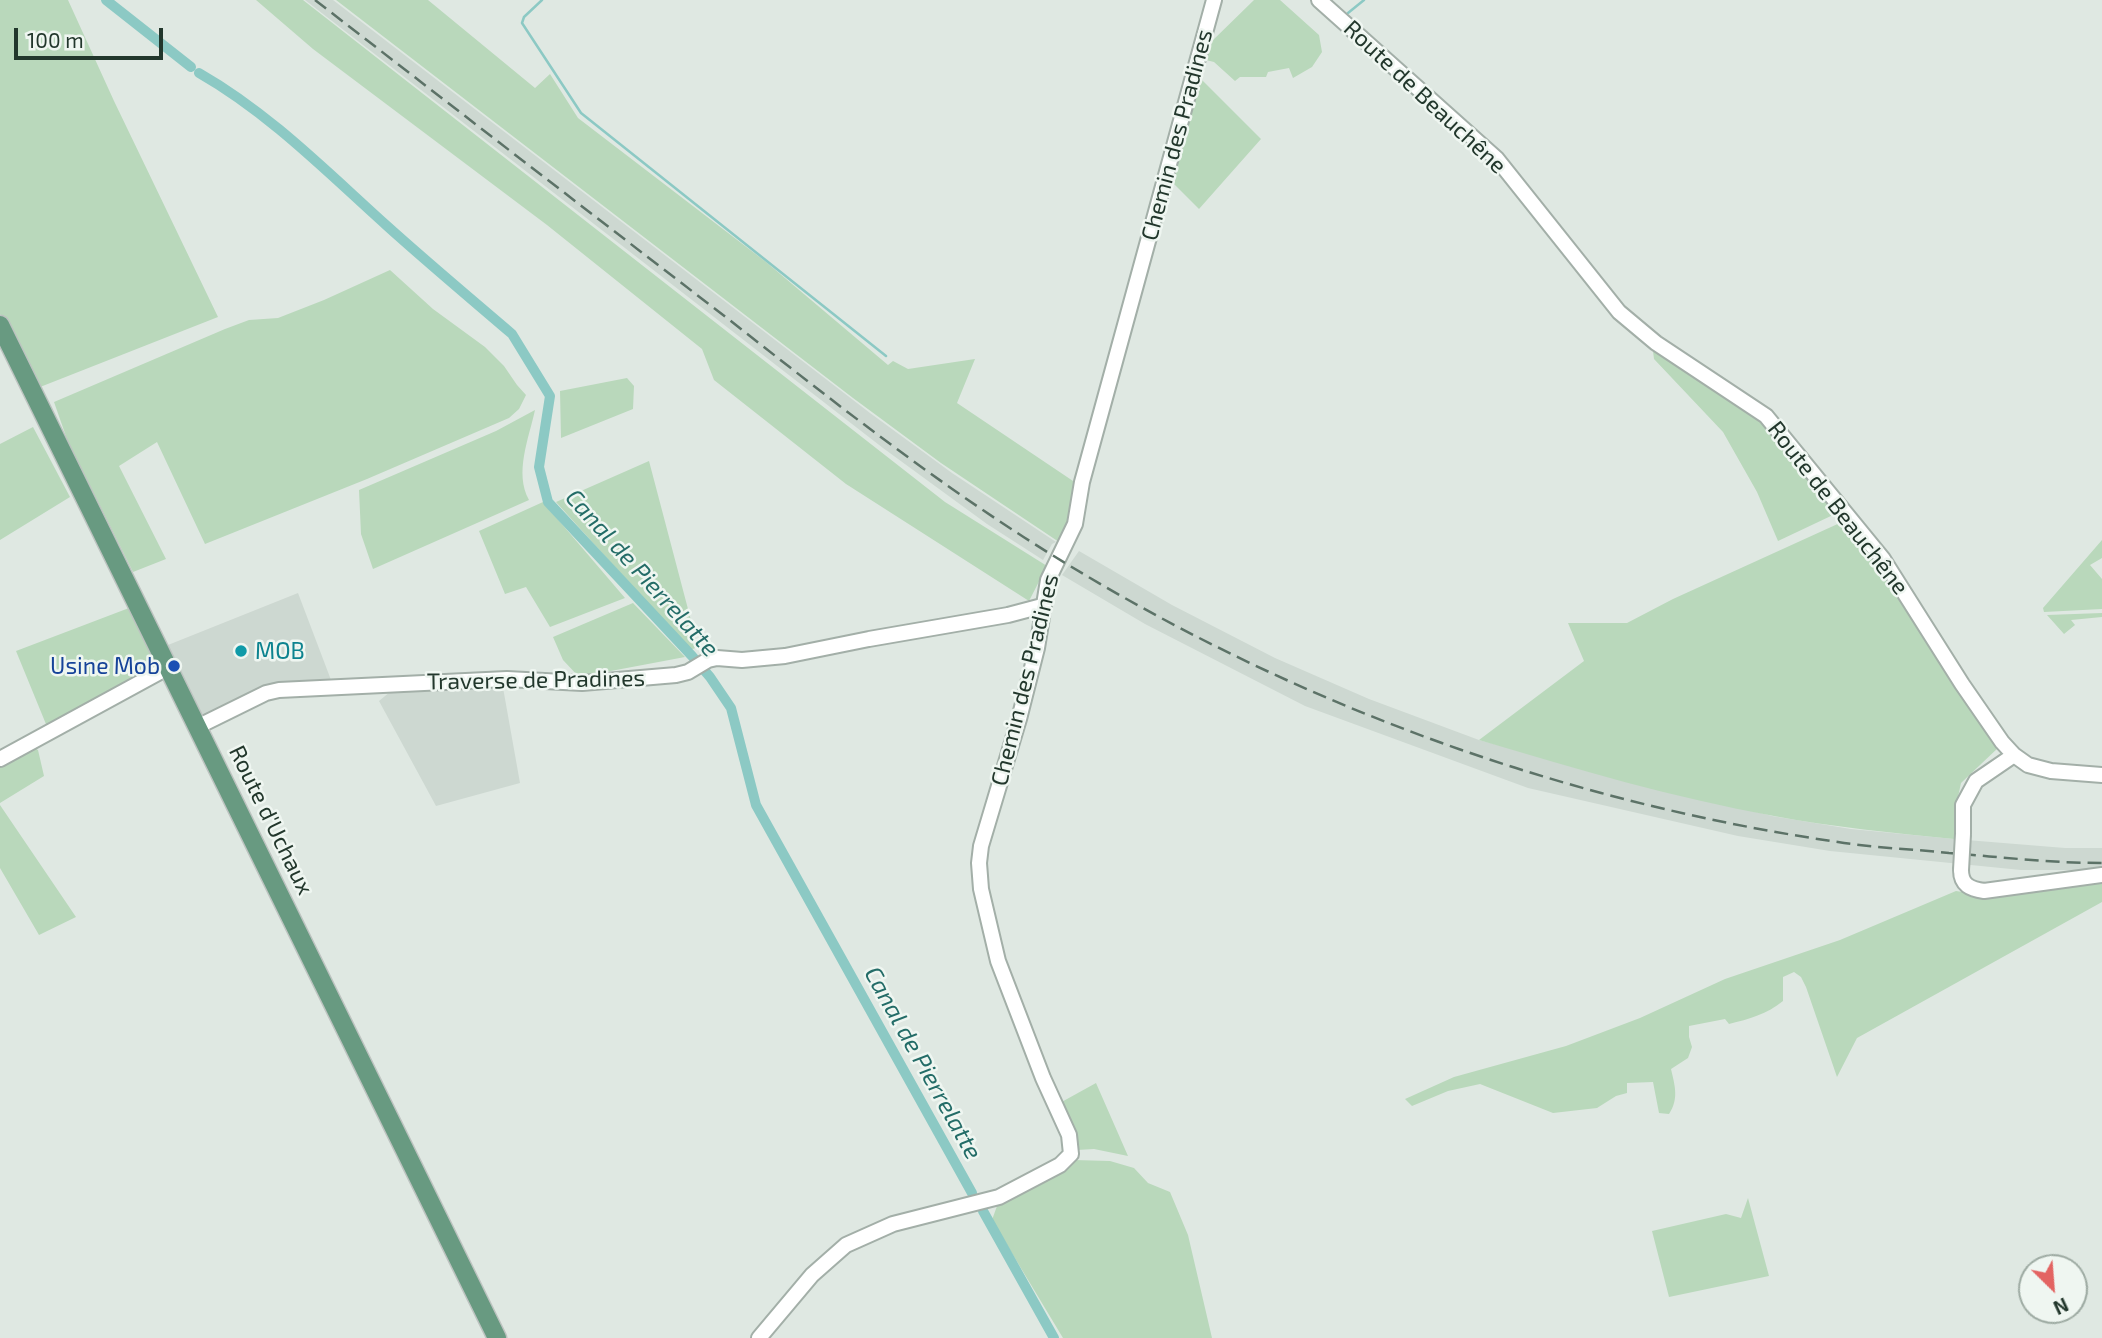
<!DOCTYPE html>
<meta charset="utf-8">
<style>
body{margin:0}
#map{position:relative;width:2102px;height:1338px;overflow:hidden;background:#dfe8e2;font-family:"Exo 2",sans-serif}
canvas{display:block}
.north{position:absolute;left:2018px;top:1254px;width:70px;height:70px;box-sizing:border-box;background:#eff6f1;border:2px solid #9daaa2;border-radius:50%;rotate:155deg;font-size:19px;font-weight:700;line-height:28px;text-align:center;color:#22372c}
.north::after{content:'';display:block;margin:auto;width:24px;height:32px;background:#e36462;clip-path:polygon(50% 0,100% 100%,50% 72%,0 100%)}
.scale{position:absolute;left:14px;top:28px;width:149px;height:32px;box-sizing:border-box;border:4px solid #22372c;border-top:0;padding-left:9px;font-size:21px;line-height:24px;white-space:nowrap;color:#22372c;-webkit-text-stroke:5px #eff6f1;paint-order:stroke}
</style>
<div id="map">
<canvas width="2102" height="1338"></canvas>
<div class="north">N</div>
<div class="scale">100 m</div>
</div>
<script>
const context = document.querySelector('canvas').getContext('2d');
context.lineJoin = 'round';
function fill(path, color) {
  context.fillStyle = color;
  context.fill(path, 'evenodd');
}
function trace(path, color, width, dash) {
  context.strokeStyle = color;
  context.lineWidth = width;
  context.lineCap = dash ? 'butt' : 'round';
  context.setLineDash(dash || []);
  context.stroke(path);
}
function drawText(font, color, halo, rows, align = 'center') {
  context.font = font + ' "Exo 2",sans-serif';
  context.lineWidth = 5;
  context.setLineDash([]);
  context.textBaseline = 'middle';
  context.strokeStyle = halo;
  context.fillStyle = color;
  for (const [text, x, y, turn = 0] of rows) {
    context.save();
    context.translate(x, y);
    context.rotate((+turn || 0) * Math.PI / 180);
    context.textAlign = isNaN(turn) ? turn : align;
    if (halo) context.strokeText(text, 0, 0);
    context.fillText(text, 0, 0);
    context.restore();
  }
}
const built = new Path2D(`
 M305 0H333L870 413 952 473 1056 542 1052 544 1043 560 987 524 883 448Z
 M1079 551 1172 605 1275 658 1369 699 1479 740 1772 816 1851 829 1954 839 2065 848H2102V870H2021L1830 851 1738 836 1528 788 1305 706 1145 624 1062 575Z
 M298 593 331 680 271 687 199 720 163 647Z
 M502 682 520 783 436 806 379 701 396 687Z`);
const green = new Path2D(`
 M0 0H68L114 101 218 317 35 389 0 314Z
 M256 0H303L945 502 1047 566 1029 601 846 484 714 380 702 349 547 225 313 49Z
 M336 0H428L535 88 550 74 578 118 766 262 888 365 893 361 908 369 975 359 957 403 1076 483 1069 528 1059 542 941 463 853 398Z
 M1254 0H1280L1319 35 1322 52 1312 67 1293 78 1289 68 1268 72 1266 77H1240L1235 81 1214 62 1202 59 1210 43Z
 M1197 75 1261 139 1199 209 1172 182Z
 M390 270 433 309 485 347 504 366 517 385 526 395 519 409 509 418 367 479 205 544 157 442 119 466 166 559 133 572 68 442 54 402 225 329 249 320 278 318 324 300Z
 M1653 351 1698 377 1760 419 1832 504 1833 515 1778 541 1757 492 1723 432 1654 359Z
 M627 378 634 386 633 409 561 438 560 391Z
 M535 410C529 438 514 473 529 500L373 569 361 534 359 490 496 431Z
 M33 427 70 497 0 540V444Z
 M649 461 698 647 690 650 556 502Z
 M543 502 625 598 550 627 526 587 505 594 479 531Z
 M1842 522 1878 566 1999 747 1961 783 1955 811 1954 839C1894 833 1833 827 1774 816 1674 798 1576 769 1479 740L1584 661 1568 623H1627L1673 599Z
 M2102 540V558L2090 565 2102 579V609L2044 612 2043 608Z
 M633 603 685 657 579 677 563 660 553 637Z
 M129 608 160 666 48 729 16 651Z
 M2102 613V617L2071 620 2075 625 2064 634 2047 615Z
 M32 746 38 750 44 776 0 803V765Z
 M0 805 76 917 39 935 0 868Z
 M2102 881V902L1857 1038 1837 1077 1806 987 1801 977 1794 972 1783 977V1001C1767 1014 1749 1019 1729 1024L1725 1019 1689 1026V1037L1692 1047 1688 1058 1671 1069C1675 1086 1679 1099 1669 1114L1659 1113 1653 1082 1627 1083V1093L1616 1096 1597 1108 1553 1113 1480 1084 1448 1091 1412 1106 1405 1099 1454 1077 1566 1046 1640 1018 1725 979 1840 940 1956 891 1982 895Z
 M1096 1083 1128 1156 1094 1149 1077 1150 1058 1104Z
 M1074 1160 1110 1161 1134 1168 1148 1183 1170 1192 1188 1235 1212 1338H1063L992 1220 997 1206Z
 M1748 1198 1769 1276 1669 1297 1652 1231 1726 1214 1741 1218Z`);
const stream = new Path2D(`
 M542 0 524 17 522 23 581 113 886 356
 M1348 13 1364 0`);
const canal = new Path2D(`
 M106 0 191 67
 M199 73C269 113 326 171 386 225 427 262 470 298 512 334L550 396 539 467 548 502 692 656 710 677 731 708 756 805 972 1193
 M983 1211 1054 1338`);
const minor = new Path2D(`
 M1319 0 1497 159 1619 312 1656 343 1766 416 1883 559 1962 684 2002 742 2014 755 2028 765 2051 771 2102 775
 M197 727 266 693 279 690 507 679 582 683 676 675 688 672 708 660 717 658 742 660 785 656 869 639 1008 615 1042 606
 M0 759 167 668
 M1963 834V805L1976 781 2014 755
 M1961 870C1961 885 1970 889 1984 891L2102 875
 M759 1338 812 1275 846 1245 893 1224 999 1197 1060 1165 1071 1154 1069 1135 1043 1078 998 961 981 889 979 863 981 846 1019 719 1037 648 1048 580 1075 524 1082 482 1214 0`);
const major = new Path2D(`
 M0 325 497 1338`);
const rail = new Path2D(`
 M315 0C452 106 589 212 727 318 834 402 941 487 1057 558 1294 704 1562 802 1838 842 1874 848 1912 849 1949 853 2000 857 2051 863 2102 863`);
const minorBridge = new Path2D(`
 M1961 870 1963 834`);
const markers = [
 [241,651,7,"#0f9aa8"],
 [174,666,7,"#1a4fb4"]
];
const streetNames = [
 ["Route de Beauchêne",1425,97,43],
 ["Chemin des Pradines",1177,135,-75],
 ["Route de Beauchêne",1838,508,52],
 ["Traverse de Pradines",536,680,-1],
 ["Chemin des Pradines",1025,680,-76],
 ["Route d'Uchaux",271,820,64]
];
const cultureNames = [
 ["MOB",255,651]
];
const transitNames = [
 ["Usine Mob",160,666]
];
const waterNames = [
 ["Canal de Pierrelatte",642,573,48],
 ["Canal de Pierrelatte",923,1063,61]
];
fill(built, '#cdd8d1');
fill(green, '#b9d8bb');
trace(stream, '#8cc9c4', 2.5);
trace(canal, '#8cc9c4', 10);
trace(minor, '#a3afa8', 18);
trace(major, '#bdc3c0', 21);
trace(minor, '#fff', 14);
trace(major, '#689a81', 18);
trace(rail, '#5c7267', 2.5, [14, 7]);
trace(minorBridge, '#a3afa8', 18, []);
trace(minorBridge, '#fff', 14);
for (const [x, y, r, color] of markers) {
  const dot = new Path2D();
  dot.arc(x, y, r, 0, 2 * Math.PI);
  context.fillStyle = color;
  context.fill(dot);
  trace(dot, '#eff6f1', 2.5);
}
drawText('23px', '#22372c', '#eff6f1', streetNames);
drawText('23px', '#0d838f', '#eff6f1', cultureNames, 'left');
drawText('23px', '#164399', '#eff6f1', transitNames, 'right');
drawText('italic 24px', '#236c67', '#eff6f1', waterNames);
</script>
